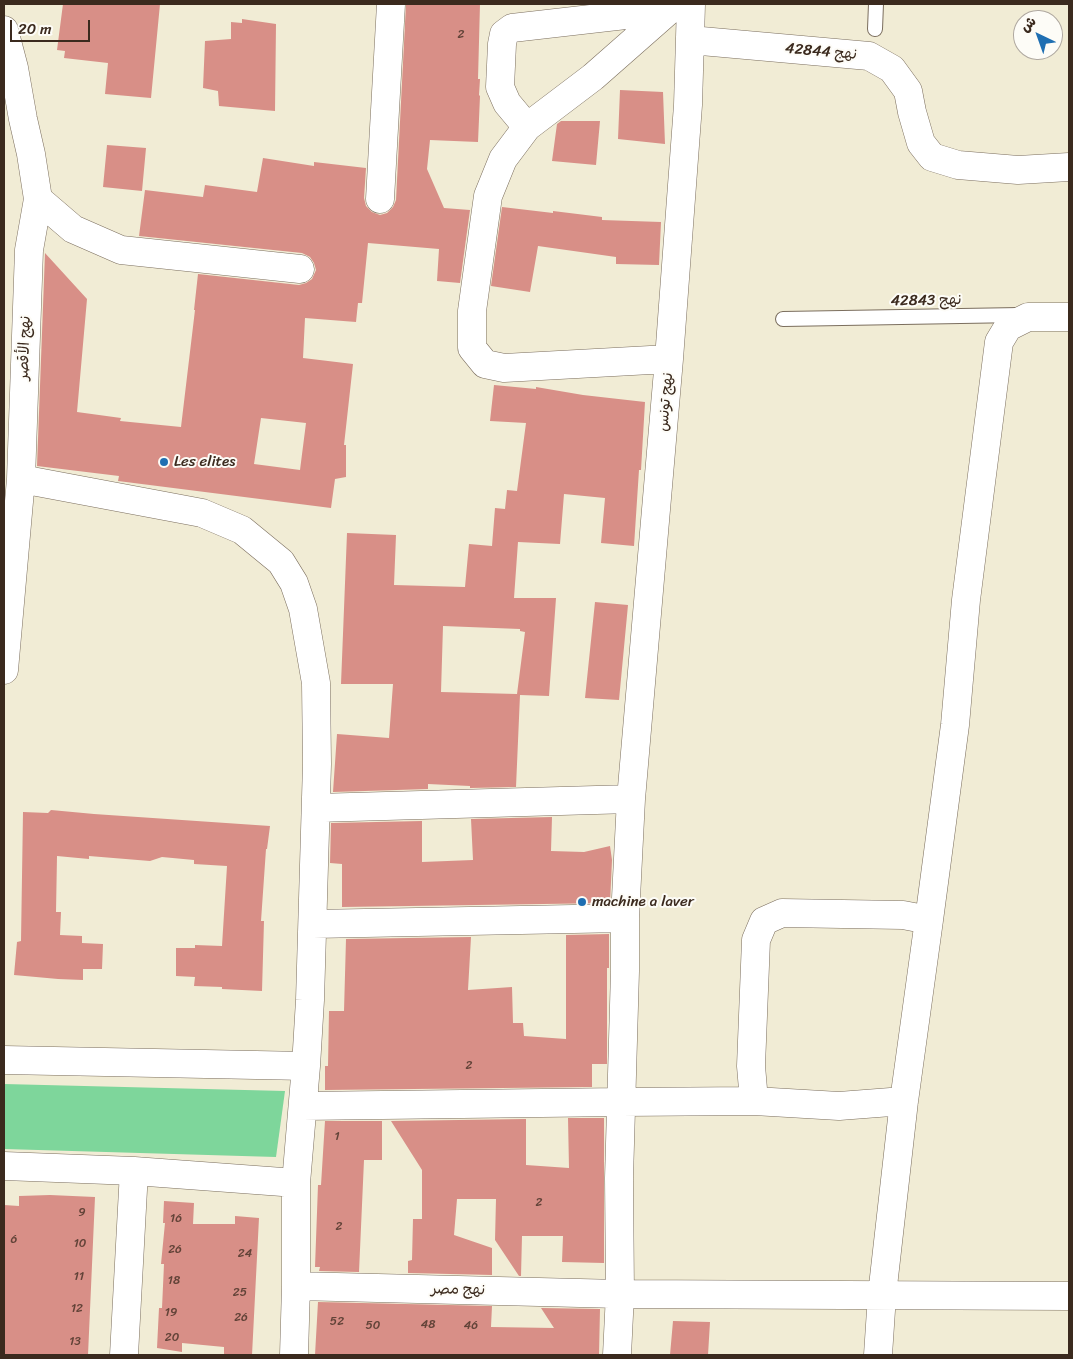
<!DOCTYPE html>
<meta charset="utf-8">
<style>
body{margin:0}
#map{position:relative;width:1073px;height:1359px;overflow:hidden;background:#f1ecd5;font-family:Sriracha,"Playpen Sans Arabic",sans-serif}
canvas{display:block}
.frame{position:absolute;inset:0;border:5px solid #3b2a1e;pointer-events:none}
.north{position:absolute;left:1013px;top:10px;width:50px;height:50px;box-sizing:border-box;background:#fdfcf7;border:1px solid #afa8a0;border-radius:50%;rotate:318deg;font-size:14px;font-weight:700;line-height:20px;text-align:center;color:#3b2a1e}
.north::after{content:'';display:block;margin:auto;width:18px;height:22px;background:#1f6fb2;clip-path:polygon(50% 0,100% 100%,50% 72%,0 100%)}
.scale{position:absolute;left:10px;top:20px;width:80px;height:22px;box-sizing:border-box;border:2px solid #3b2a1e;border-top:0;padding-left:6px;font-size:15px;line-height:18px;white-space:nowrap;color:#3b2a1e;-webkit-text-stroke:4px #fdfcf7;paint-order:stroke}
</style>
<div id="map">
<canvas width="1073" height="1359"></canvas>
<div class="frame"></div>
<div class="north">ش</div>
<div class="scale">20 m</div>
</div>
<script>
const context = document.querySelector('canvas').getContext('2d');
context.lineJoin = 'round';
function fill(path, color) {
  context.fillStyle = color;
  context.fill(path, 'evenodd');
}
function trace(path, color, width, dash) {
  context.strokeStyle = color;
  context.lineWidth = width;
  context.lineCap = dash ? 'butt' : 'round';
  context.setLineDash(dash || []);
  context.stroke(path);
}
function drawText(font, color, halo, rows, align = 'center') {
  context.font = font + ' Sriracha,"Playpen Sans Arabic",sans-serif';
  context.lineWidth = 4;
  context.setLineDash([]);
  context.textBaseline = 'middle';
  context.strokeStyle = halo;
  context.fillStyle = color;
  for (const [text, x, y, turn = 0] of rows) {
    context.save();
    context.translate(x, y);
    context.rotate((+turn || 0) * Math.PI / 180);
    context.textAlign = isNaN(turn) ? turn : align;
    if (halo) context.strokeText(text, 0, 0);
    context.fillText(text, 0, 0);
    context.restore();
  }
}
const green = new Path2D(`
 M4 1084 285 1091 276 1157 4 1149Z`);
const building = new Path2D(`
 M63 4H160L151 98 105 94 108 63 64 58 65 51 57 50Z
 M406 4H480L478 79H480L479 95 480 96 478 142 430 140 427 169 444 208 470 210 460 283 437 281 439 249 368 243 362 303H358L356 322 305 318 303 358 353 364 344 445H346V477L335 479 331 508 118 481 119 476 37 466 45 253 87 299 77 412 121 418 120 421 181 427 195 310H194L198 274 299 285 306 283 312 279 316 270 314 263 310 257 302 253 139 236 145 190 203 197 205 185 257 192 263 158 314 166V162L366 168 364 198 366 206 372 212 380 215 387 213 393 207 396 200ZM261 418 306 423 300 470 254 464Z
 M242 19 276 24 275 111 219 106 218 91 203 88 205 41 231 39V22L242 23Z
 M620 90 663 92 665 144 618 139Z
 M561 121H600L596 165 552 161 557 124Z
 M107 145 146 148 142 191 103 187Z
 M502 207 553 213V211L602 217V220L661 222 659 265 616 264V257L538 246 530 292 491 286Z
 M494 385 536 389V387L583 395 645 402 641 470H639L634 546 601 543 605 498 564 494 560 544 518 542 514 598H556L549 696 520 695 516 787 470 788V786L428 784V789L333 792 337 734 389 738 393 684H341L347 533 396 535 394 585 465 587 469 544 492 546 495 508 505 509 507 490 517 491 526 423 490 421ZM443 626 520 629V631L525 632 517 694 441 692Z
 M595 602 628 605 619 700 585 698Z
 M51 810 94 814 270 826 267 849H266L261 921H264L262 991 222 989V987L194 986 195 977 176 976V948H195V945L222 946 227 866 194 864V860L162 857 150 861 89 856V859L57 856 56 912H61L60 935 82 936V943L103 944 102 969H83V980L58 979 14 975 17 942 21 941 23 812 48 813Z
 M552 817 551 851 584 852 610 846 612 860 610 903 342 907V864L330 863 331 823 422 821V862L473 860 471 819Z
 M609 934V968H607V1064H592V1087L325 1090V1066H328L329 1011H344L346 939 471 937 468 990 512 987 513 1023H523L524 1036 566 1039V935Z
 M568 1118H604V1263L562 1262 563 1236H522L521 1276H519L495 1240 496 1199H457L454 1235 492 1248V1275L408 1273V1261L412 1260 413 1219H422V1170L391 1121 526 1119V1165L569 1168Z
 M325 1121H382V1160H364L359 1272 319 1271 320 1267H315L318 1185H321Z
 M50 1195 95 1197 88 1355H4V1205L19 1206V1196Z
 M164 1201 194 1203 193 1224H235V1216L259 1218 252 1355H224V1347L182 1343V1352L157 1348 159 1308H162L164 1264H161L165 1223H163Z
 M318 1302 492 1306 491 1327 554 1328 541 1308 600 1309 599 1355H315Z
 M673 1321 710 1322 708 1355H670Z`);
const service = new Path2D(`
 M875 29 876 4
 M783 319 1020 315`);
const minor = new Path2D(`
 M4 30 14 68 23 119 31 154 38 199 29 250 21 479 4 670
 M690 40 869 56 892 69 908 91 912 112 921 143 932 157 958 165 1018 170 1069 167
 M527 127 507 103 500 87 502 44 504 34 512 28 669 10
 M38 199 73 229 121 250 300 269
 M380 199 391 4
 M669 359 504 368 485 364 472 348V311L488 196 503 159 527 127 593 77 676 4
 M21 479 202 513 242 530 281 562 294 583 303 609 316 683 317 764 310 1000 306 1066 296 1183V1286L294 1355
 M631 799 669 359 688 105 691 4
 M316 808 631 799 625 918V971L619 1178 620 1294 617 1355
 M929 920 955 725 966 600 999 342 1008 327 1028 317H1069
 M313 924 625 918
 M4 1060 306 1066
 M754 1101 751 1066 756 940 764 921 782 913 903 915 929 920 904 1101 882 1295 878 1355
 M303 1106 621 1102 754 1101 839 1106 904 1101
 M4 1166 134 1171 296 1183
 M296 1286 620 1294 1069 1296
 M124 1355 134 1171`);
const markers = [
 [164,462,5,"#1f6fb2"],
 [582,902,5,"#1f6fb2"]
];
const numberNames = [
 ["2",461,35],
 ["2",469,1066],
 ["1",337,1137],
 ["2",539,1203],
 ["9",82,1213],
 ["16",176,1219],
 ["2",339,1227],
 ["6",14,1240],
 ["10",80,1244],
 ["26",175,1250],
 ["24",245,1254],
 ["11",79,1277],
 ["18",174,1281],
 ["25",240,1293],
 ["12",77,1309],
 ["19",171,1313],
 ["26",241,1318],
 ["52",337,1322],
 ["48",428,1325],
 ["50",373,1326],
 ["46",471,1326],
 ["20",172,1338],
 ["13",75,1342]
];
const streetNames = [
 ["نهج 42844",821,52,5],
 ["نهج 42843",926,301,-1],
 ["نهج الأقصر",25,348,-88],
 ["نهج تونس",666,402,-85],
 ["نهج مصر",458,1290,1]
];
const poiNames = [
 ["Les elites",174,462],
 ["machine a laver",592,902]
];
fill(green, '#7ed69b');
fill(building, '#d88f87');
trace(service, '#7b6e5e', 16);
trace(minor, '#7b6e5e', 29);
trace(service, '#fff', 14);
trace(minor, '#fff', 28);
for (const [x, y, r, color] of markers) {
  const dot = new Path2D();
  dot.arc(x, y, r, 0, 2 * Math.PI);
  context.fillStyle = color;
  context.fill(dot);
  trace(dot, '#fdfcf7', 2);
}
drawText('12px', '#624338', null, numberNames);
drawText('15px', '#3b2a1e', '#fdfcf7', streetNames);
drawText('15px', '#3b2a1e', '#fdfcf7', poiNames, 'left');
</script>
